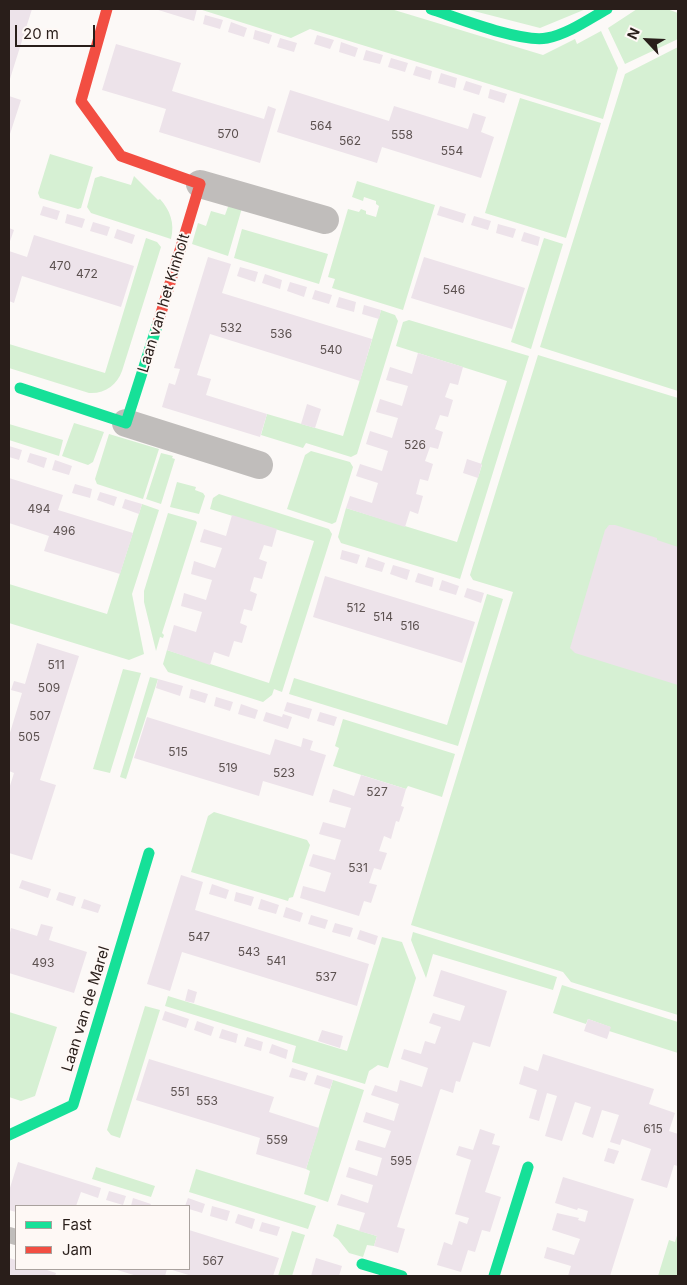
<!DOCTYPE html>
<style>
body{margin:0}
#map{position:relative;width:687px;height:1285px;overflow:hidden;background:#fcf9f7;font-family:Inter,sans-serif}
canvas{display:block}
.frame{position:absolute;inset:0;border:10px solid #291e1a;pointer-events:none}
.legend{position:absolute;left:15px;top:1205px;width:175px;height:65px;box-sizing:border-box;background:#fef8f5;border:1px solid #a9a19d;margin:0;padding:6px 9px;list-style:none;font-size:15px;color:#291e1a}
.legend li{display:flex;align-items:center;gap:10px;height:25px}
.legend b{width:25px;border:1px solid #a9a19d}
.north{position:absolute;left:622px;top:15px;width:50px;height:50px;-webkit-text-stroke:4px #fef8f5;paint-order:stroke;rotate:295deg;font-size:14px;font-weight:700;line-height:20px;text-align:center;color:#291e1a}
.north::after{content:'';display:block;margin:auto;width:18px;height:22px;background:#291e1a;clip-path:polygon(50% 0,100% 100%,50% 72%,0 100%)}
.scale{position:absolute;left:15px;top:25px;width:80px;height:22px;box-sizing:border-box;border:2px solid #291e1a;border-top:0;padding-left:6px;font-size:15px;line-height:18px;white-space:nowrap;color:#291e1a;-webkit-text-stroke:4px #fef8f5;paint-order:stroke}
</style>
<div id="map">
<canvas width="687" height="1285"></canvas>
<div class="frame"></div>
<ul class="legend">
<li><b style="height:6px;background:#16e098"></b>Fast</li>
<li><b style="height:6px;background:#f24e42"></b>Jam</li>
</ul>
<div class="north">N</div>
<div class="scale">20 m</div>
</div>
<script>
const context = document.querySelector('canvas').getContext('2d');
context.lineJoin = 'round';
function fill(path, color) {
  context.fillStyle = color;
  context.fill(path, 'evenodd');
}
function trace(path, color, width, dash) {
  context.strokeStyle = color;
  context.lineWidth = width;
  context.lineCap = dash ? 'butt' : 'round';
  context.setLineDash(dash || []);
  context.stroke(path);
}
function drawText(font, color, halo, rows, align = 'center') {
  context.font = font + ' Inter,sans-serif';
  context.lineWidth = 4;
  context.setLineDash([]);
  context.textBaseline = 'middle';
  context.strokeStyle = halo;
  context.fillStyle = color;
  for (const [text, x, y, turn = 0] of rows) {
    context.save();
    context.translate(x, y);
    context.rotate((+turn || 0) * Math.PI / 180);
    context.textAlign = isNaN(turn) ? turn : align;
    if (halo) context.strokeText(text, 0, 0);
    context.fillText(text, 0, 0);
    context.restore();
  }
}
const green = new Path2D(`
 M199 9H391L543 55 575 39 577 44 601 31 618 68 603 119 310 29 291 38Z
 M466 9H586L540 28Z
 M637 9H667L678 13V39L625 64 608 28Z
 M678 47V391L540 347 625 74Z
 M520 98 601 123 566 238 485 213Z
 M50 154 93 167 81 208 78 209 40 198 38 193Z
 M101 176 131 185 134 176 158 200 160 199C170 210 175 223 171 239L91 213 87 207 95 178Z
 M357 181 435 205 403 310 332 288 335 279 328 277 348 209 359 212 361 209 366 211V214L376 217 379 206 376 204V201L364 197 363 201 352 197Z
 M229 204 242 208 228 256 192 244 198 223 206 226 211 211 225 215Z
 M242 229 328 254 319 284 234 258Z
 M146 238 157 242 161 247 122 371C117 385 105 394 89 393L9 368V344L105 373Z
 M544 238 563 244 531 349 511 342Z
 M381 310 395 315 398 321 357 454 351 457 306 443 303 448 261 435 267 414 343 436Z
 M409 320 529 356 460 579 341 543 338 537 346 508 457 542 482 465 481 464 507 381 396 346 403 322Z
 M538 355 678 398V1015L571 982 563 972 411 925 513 592 473 580 470 575Z
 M74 423 104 432 93 462 88 465 62 456Z
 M9 424 63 440 59 456 9 440Z
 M109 434 159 449 143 499 97 484 95 479Z
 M311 451 350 462 353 467 336 522 332 524 287 509 305 455Z
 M161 453 173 456 172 458 175 459 161 504 146 499Z
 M177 482 196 487 195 490 203 493 205 496 199 514 170 507Z
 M219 494 329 529 332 534 282 692 274 689 272 695 263 702 168 672 163 664 167 650 269 683 314 541 210 509 213 498Z
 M142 504 159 510 132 594 144 654 129 660 9 623V584L107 614Z
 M168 513 196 521 197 523 162 633 164 635 163 638 160 637 156 651 144 602V591Z
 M487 594 503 599 458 746 289 694 294 678 447 725Z
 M123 669 141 673 110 773 93 769Z
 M150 677 158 679 126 779 120 777Z
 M343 719 455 754 442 797 408 786 406 789 333 766 339 748 335 746Z
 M214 812 307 840 310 845 293 897 289 898 288 901 191 872 208 816Z
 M413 932 557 977 553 990 433 954 426 978 411 940Z
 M382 937 402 942 416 978 388 1068 378 1065 369 1071 365 1084 292 1062 296 1046 165 1006 168 996 347 1051Z
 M562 985 678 1022V1053L609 1031 610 1027 588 1019 586 1024 553 1013Z
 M145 1006 160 1010 120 1138 111 1135 107 1130Z
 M9 1012 57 1027 35 1096 21 1101 9 1097Z
 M333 1080 364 1090 328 1202 304 1194 310 1171 306 1169Z
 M96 1167 155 1186 151 1197 92 1179Z
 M196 1169 316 1206 308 1229 189 1192Z
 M337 1224 377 1236 374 1246 367 1245 363 1257 349 1253 338 1239 333 1236Z
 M292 1231 305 1235 292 1276H278Z
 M678 1232V1276H658L669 1240 675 1242Z`);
const building = new Path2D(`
 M9 9H32L9 82Z
 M155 9H197L194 21Z
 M205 15 223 20 220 29 203 24Z
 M231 22 247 28 244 37 228 32Z
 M255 30 272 35 269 44 253 39Z
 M317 35 334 40 330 49 314 44Z
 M280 38 297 43 294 52 277 47Z
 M341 42 358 48 355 57 339 52Z
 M116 44 181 63 172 91 264 119 268 106 276 109 260 163 159 132 166 109 102 90Z
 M366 50 383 55 380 64 363 60Z
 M391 58 408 63 405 72 388 67Z
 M416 66 432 71 430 80 413 75Z
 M441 73 457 78 455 88 438 83Z
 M466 81 482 86 479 95 463 90Z
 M490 89 507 94 504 103 488 98Z
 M290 90 389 121 394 106 468 129 473 113 486 117 481 132 494 137 481 178 382 147 377 163 277 132Z
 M9 96 21 100 9 137Z
 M43 206 60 211 57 220 40 215Z
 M440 206 466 214 463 223 437 215Z
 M67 214 85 219 82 228 65 223Z
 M474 216 491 221 488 230 471 225Z
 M93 222 110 227 107 236 90 231Z
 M498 224 516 229 513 238 496 233Z
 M9 228 14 230 9 244Z
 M117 229 135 235 132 244 114 238Z
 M524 232 540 237 538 246 521 241Z
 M34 235 134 266 121 307 22 276 14 303 9 301V251L27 257Z
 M208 257 231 264 222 293 372 339 360 381 210 334 197 375 211 379 206 395 267 414 260 437 162 407 169 383 175 385 180 369 174 368Z
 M424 257 525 288 512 329 411 298Z
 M240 267 258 272 255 282 237 276Z
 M265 274 282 280 280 289 262 283Z
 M290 282 307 287 304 297 287 291Z
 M315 290 332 295 329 304 312 299Z
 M339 297 356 302 354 312 336 307Z
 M364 305 381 310 379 319 362 314Z
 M418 353 463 367 458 385 450 383 445 397 453 400 448 417 440 415 435 429 443 432 438 449 430 447 425 461 433 464 428 481 420 479 416 494 423 496 418 514 410 511 405 527 346 508 350 496 372 503 378 483 356 476 360 464 382 471 388 451 366 444 370 431 392 438 398 418 376 412 380 399 402 406 408 386 386 380 390 367 412 374Z
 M307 404 321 409 315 428 301 424Z
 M9 446 22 450 19 460 9 457Z
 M30 453 47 458 44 468 27 462Z
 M467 459 482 464 478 478 463 473Z
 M55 460 72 466 69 475 52 470Z
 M9 478 63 495 58 510 133 533 120 574 44 551 49 536 9 523Z
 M75 484 92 489 90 498 72 493Z
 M100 492 117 497 114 506 97 500Z
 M125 499 142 504 139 514 122 508Z
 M232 515 277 529 272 547 264 545 259 559 267 562 262 579 254 577 250 591 257 594 252 611 244 609 240 623 247 626 242 643 234 641 229 657 214 652 210 665 167 650 174 625 196 632 202 612 181 606 184 593 206 600 212 580 191 574 194 561 215 568 222 548 200 542 204 529 226 536Z
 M609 525H615L657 538V540L678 547V685L575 653 570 648 605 530Z
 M342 550 360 555 357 564 340 559Z
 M368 557 385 563 382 572 365 567Z
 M393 565 410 570 407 580 390 574Z
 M418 573 434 578 432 587 415 582Z
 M325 576 475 622 462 663 313 617Z
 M442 580 459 586 456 595 439 590Z
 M467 588 484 593 481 603 464 597Z
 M37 643 79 656 40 780 56 785 32 860 9 853V789L14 773 9 771V736L22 693 11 690 14 681 25 684Z
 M158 679 183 686 180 696 156 688Z
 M191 689 208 694 205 703 189 698Z
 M216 697 233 702 230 711 214 706Z
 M287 702 312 709 309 719 284 711Z
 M241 704 258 710 255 719 238 714Z
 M266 712 282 717 283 714 292 717 288 729 263 721Z
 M320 712 337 717 334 726 317 721Z
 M147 717 270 755 275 739 301 747 303 738 313 741 310 750 326 755 313 796 263 781 259 796 134 758Z
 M361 775 406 789 401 806 404 807 399 822 396 821 391 839 384 836 379 851 387 853 381 870 374 868 369 883 377 885 371 903 364 901 359 916 300 898 303 886 325 892 331 873 309 866 313 854 335 860 341 840 319 834 323 822 345 828 351 808 329 802 333 789 354 796Z
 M181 875 203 882 195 910 369 964 357 1006 182 952 170 991 147 984Z
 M22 880 51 889 48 898 19 888Z
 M212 884 229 890 226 899 209 894Z
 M59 892 76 897 73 906 56 900Z
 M236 892 254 897 251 906 234 901Z
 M84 899 101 905 98 913 81 908Z
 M261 899 279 905 276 914 258 909Z
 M286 907 303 913 300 922 283 917Z
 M311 915 328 920 325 929 308 924Z
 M335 923 353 928 350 937 332 932Z
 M41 924 53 927 49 940 87 952 74 993 9 973V937L11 928 37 936Z
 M360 930 378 936 375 945 357 939Z
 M441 970 507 991 490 1047 473 1042 460 1082 456 1081 453 1093 441 1089 440 1090 397 1227 405 1229 398 1253 374 1246 377 1236 359 1231 365 1213 337 1205 341 1194 368 1203 373 1185 346 1177 349 1167 377 1176 382 1158 355 1150 358 1140 385 1148 391 1131 363 1122 366 1112 394 1121 399 1104 371 1095 375 1085 397 1092 400 1080 422 1087 428 1068 401 1059 404 1049 421 1054 425 1041 435 1044 441 1027 429 1023 433 1013 460 1021 465 1006 433 996Z
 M188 989 197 992 194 1003 185 1001Z
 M165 1011 189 1019 186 1028 162 1020Z
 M588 1019 611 1027 607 1039 584 1031Z
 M197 1021 214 1027 211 1036 194 1030Z
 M222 1029 238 1034 236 1043 219 1038Z
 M322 1030 343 1036 340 1048 318 1041Z
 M247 1037 263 1042 261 1051 244 1046Z
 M272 1044 288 1050 286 1059 269 1053Z
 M543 1054 654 1089 649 1104 675 1113 669 1131 678 1134V1166L674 1165 667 1188 641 1180 651 1149 622 1139 620 1145 610 1142 619 1115 602 1110 593 1138 582 1134 591 1107 575 1102 562 1141 545 1136 557 1096 547 1093 539 1121 529 1118 537 1090 519 1084 524 1066 538 1071Z
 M149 1059 274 1097 269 1112 319 1128 306 1169 256 1154 260 1138 136 1100Z
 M292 1068 308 1073 305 1081 289 1077Z
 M317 1075 333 1080 330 1089 314 1084Z
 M480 1129 495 1134 492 1144 500 1146 485 1192 501 1197 490 1232 482 1230 475 1252 468 1250 461 1272 437 1265 444 1242 452 1245 459 1221 467 1224 469 1218 455 1214 471 1160 456 1155 459 1146 473 1150Z
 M608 1148 619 1151 614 1164 604 1161Z
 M18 1162 101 1188 98 1198 81 1192 76 1206H16V1212L9 1210V1191Z
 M563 1177 634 1199 610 1276H568L571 1266 544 1258 547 1247 574 1255 580 1239 552 1230 557 1213 579 1218 578 1220 585 1222 588 1211 578 1208 577 1210 555 1203Z
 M109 1191 126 1196 123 1205 106 1200Z
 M133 1198 151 1204 150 1206H131Z
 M188 1198 205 1204 202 1213 189 1209V1206H185Z
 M212 1206 230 1211 227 1221 210 1216Z
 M238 1214 255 1219 252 1229 235 1223Z
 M262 1222 280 1227 277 1236 259 1231Z
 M189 1230 279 1258 273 1276H192L169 1269H189Z
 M9 1258 16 1260V1269H44L56 1273 55 1276H9Z
 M316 1258 342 1266 339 1276H311Z
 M114 1269H167L165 1276H137Z`);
const lane = new Path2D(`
 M9 1235 16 1237`);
const street = new Path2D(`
 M200 184 325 220
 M126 423 259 465`);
const fast = new Path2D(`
 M431 9C458 18 521 43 547 38 568 34 589 19 607 9
 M20 388 126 423 158 323
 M9 1135 73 1105 149 853
 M362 1264 402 1276
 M494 1276 528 1167`);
const jam = new Path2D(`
 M107 9 81 101 121 156 200 184 158 323`);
const numberNames = [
 ["564",321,126],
 ["570",228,134],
 ["558",402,135],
 ["562",350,141],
 ["554",452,151],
 ["470",60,266],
 ["472",87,274],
 ["546",454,290],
 ["532",231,328],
 ["536",281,334],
 ["540",331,350],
 ["526",415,445],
 ["494",39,509],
 ["496",64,531],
 ["512",356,608],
 ["514",383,617],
 ["516",410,626],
 ["511",56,665],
 ["509",49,688],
 ["507",40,716],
 ["505",29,737],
 ["515",178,752],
 ["519",228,768],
 ["523",284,773],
 ["527",377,792],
 ["531",358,868],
 ["547",199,937],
 ["543",249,952],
 ["541",276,961],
 ["493",43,963],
 ["537",326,977],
 ["551",180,1092],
 ["553",207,1101],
 ["615",653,1129],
 ["559",277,1140],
 ["595",401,1161],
 ["567",213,1261]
];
const streetNames = [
 ["Laan van het Kinholt",164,303,-73],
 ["Laan van de Marel",86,1009,-73]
];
fill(green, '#d6f0d3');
fill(building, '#ede3ea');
trace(lane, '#c0bdbb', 16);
trace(street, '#c0bdbb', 28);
trace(fast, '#16e098', 11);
trace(jam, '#f24e42', 11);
drawText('12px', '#5c5150', null, numberNames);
drawText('15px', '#291e1a', '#fef8f5', streetNames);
</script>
